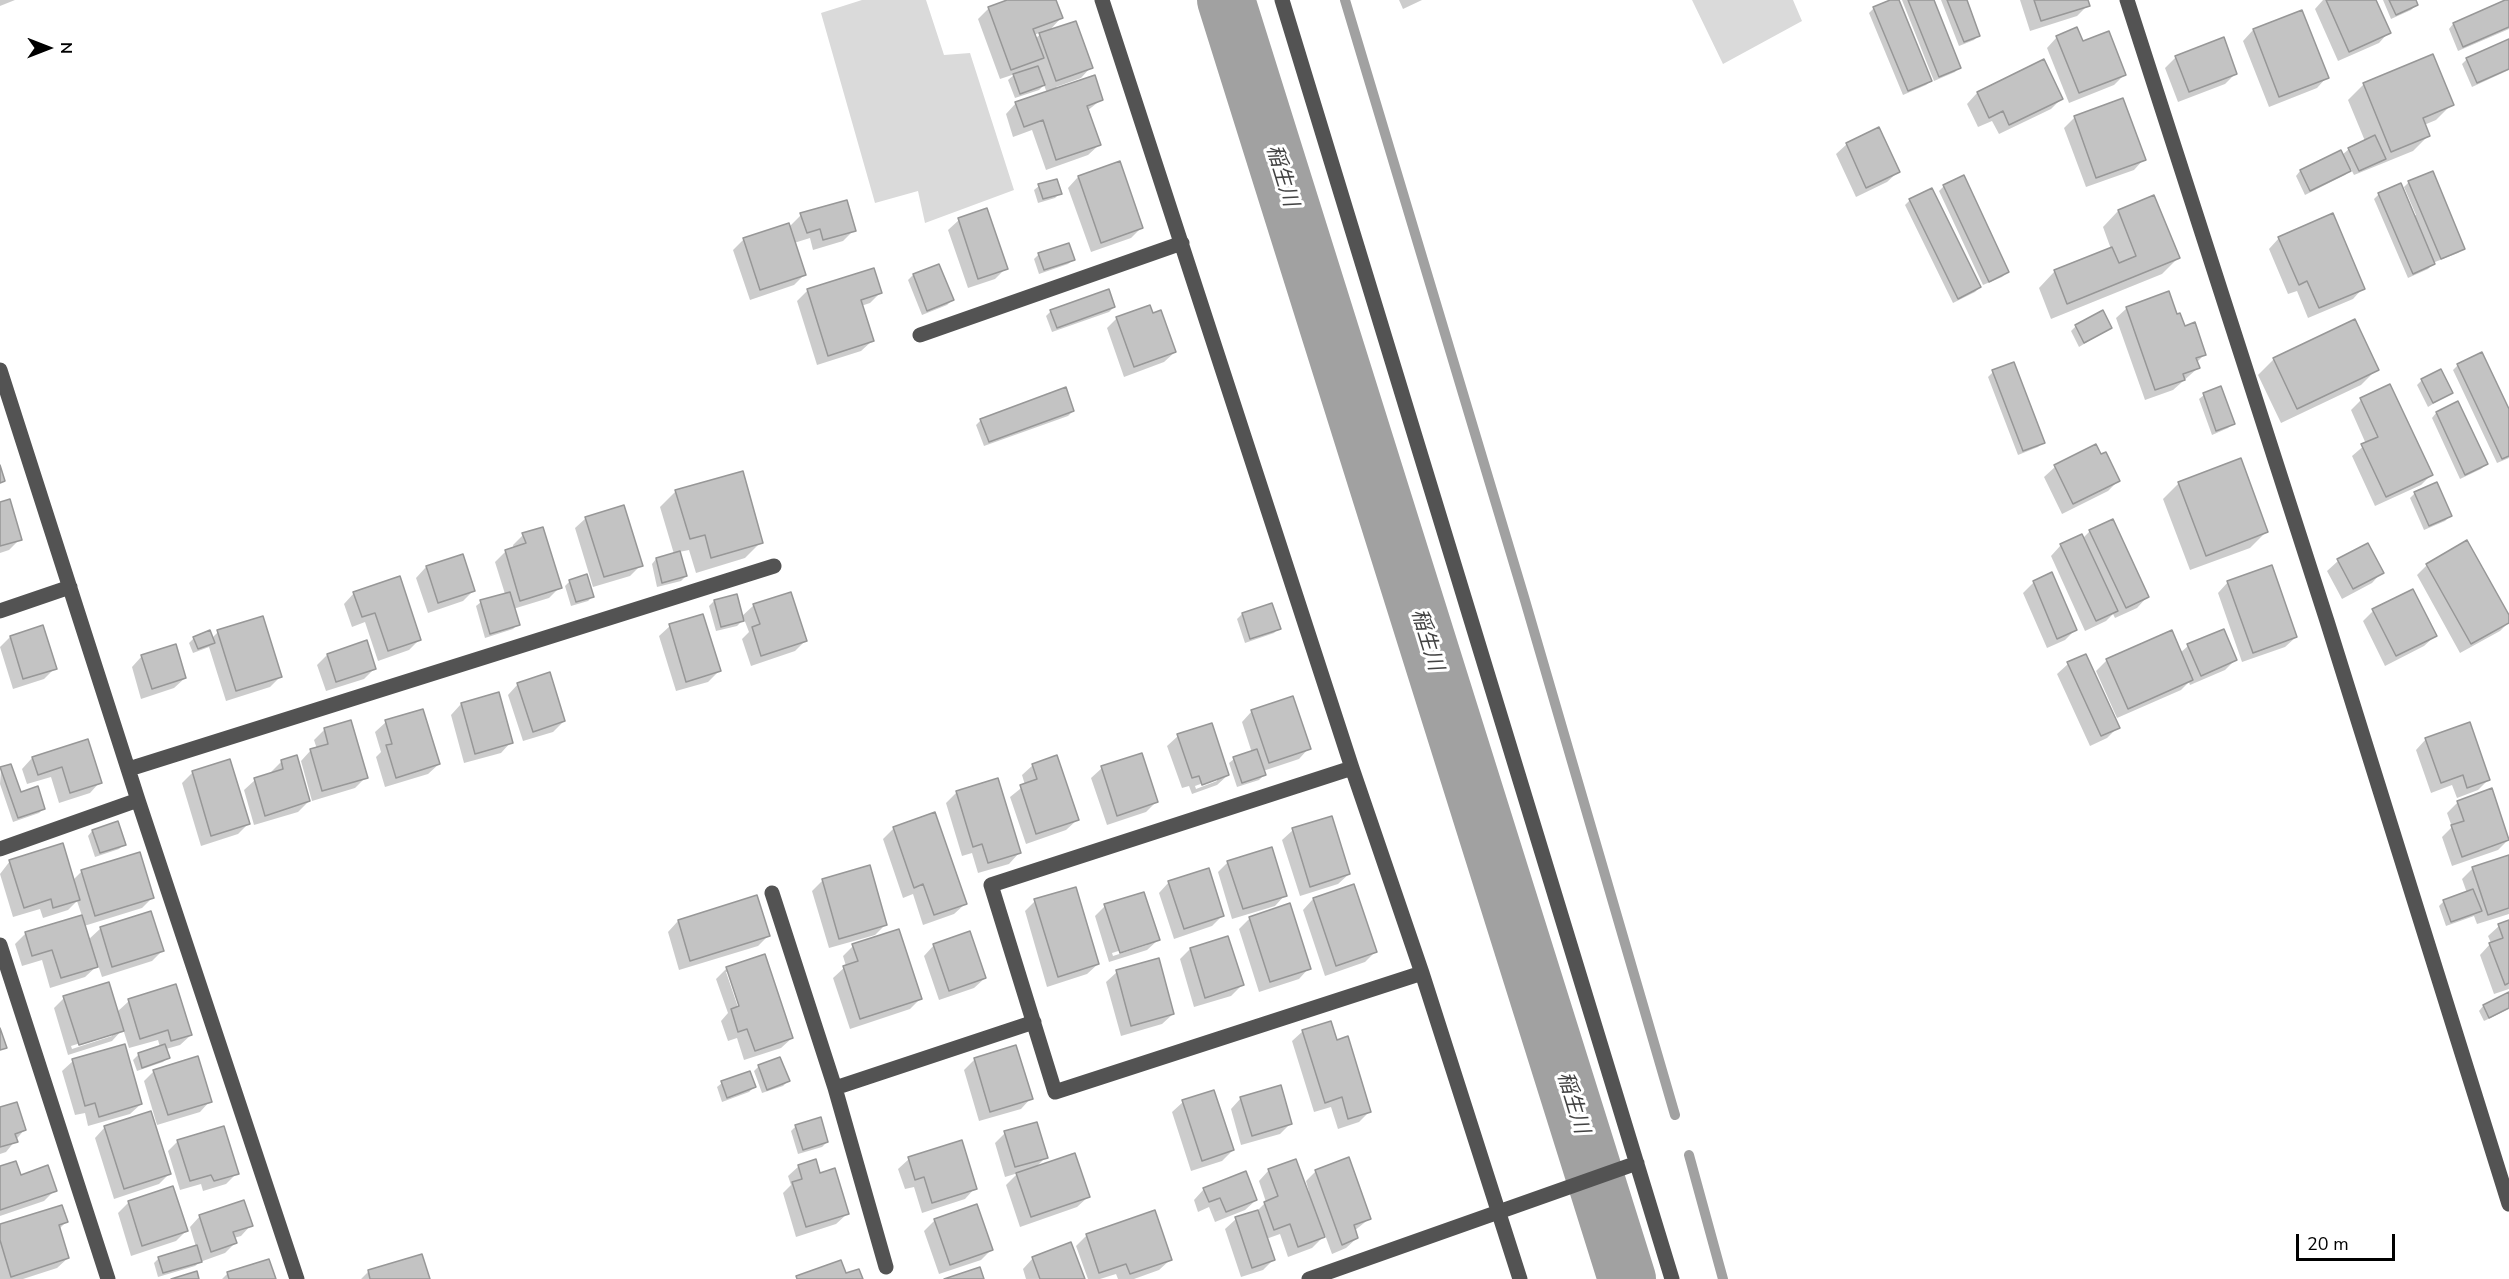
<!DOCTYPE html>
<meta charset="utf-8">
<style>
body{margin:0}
#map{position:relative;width:2509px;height:1279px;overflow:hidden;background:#fff;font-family:"Nunito Sans",sans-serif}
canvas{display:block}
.north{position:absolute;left:18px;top:18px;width:60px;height:60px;-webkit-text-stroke:4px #fff;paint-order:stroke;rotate:90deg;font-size:16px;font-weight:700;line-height:24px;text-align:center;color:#000}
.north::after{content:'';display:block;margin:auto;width:21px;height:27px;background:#000;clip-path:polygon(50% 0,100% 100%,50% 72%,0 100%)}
.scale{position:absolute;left:2296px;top:1234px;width:99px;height:27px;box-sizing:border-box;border:3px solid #000;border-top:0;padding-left:8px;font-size:18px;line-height:21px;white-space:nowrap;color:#000;-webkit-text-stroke:4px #fff;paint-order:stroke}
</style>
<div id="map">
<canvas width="2509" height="1279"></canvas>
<div class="north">N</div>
<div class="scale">20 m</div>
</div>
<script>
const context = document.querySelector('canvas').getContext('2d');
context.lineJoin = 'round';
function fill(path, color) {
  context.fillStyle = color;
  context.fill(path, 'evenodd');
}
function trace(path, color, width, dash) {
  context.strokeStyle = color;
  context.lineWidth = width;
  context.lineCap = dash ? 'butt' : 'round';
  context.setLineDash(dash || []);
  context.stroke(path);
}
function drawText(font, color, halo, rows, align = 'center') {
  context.font = font + ' "Nunito Sans","Noto Sans JP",sans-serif';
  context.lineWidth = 6;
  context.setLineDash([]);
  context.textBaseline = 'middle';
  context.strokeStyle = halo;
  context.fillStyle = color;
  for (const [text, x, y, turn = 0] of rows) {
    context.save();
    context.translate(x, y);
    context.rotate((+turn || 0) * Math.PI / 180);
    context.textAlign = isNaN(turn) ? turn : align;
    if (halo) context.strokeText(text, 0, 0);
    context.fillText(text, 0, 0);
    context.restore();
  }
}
const green = new Path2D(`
 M862 0H926L944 55 970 53 1014 190 925 223 918 191 875 203 821 13Z
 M1692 0H1793L1802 21 1723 64Z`);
const shadow = new Path2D(`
 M0 0H15L0 6Z
 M1011 0H1054L1061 18 1047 33 1091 67 1081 78 1056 87 1057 89 1102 99 1087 111 1099 145 1088 155 1046 170 1032 130 1013 137 1006 114 1016 103 1047 93 1044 85 1039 90 1015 98 1008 80 1015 74 1000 79 978 19 989 8ZM1044 31 1035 39 1034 35Z
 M1399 0H1422L1403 9Z
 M1894 0H1897L1931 81 1926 85 1903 95 1869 13 1874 8Z
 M1902 0H1932L1959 67 1955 72 1934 81Z
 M1941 0H1965L1979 35 1974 40 1959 46Z
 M2020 0H2086L2088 5 2077 16 2030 31Z
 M2323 0H2375L2389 32 2379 43 2338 61 2315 9Z
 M2383 0H2414L2416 5 2411 10 2391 19Z
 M2509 0V29L2458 51 2449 29 2453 24Z
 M2301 12 2327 77 2317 88 2269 107 2243 41 2253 30Z
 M2057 37 2082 43 2125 74 2114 85 2069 103 2047 48Z
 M2509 40V70L2472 87 2462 64 2467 59Z
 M2176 57 2236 73 2225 84 2178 102 2165 68Z
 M2043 61 2061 99 2051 109 1999 134 1992 121 1978 127 1967 104 1977 93Z
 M2364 84 2452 104 2436 120 2424 125 2428 136 2413 151 2354 175 2351 169 2345 175 2305 195 2296 176 2300 171 2342 155 2349 149 2365 141 2348 100Z
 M2075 117 2144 159 2134 170 2086 187 2064 128Z
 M1847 144 1898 172 1887 182 1856 197 1836 154Z
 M1119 163 1141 228 1131 238 1091 252 1068 188 1078 177Z
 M2409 182 2463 248 2458 253 2435 262 2428 269 2408 278 2374 199 2379 194 2413 216 2416 215 2404 187Z
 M1039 186 1060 193 1055 198 1038 203 1034 190Z
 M1944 186 2007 272 2002 277 1983 285 1939 191Z
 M1910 200 1980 287 1975 292 1953 303 1905 205Z
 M2118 211 2178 258 2162 274 2051 319 2039 288 2054 272 2111 249 2103 227Z
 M801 215 854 230 843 241 813 250 810 238 794 243 804 275 794 285 750 300 733 250 744 239 789 227Z
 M959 220 1006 268 995 279 968 288 948 230Z
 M2279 238 2363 288 2353 299 2308 318 2297 291 2288 294 2269 249Z
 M1039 254 1073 260 1068 264 1039 274 1034 259Z
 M938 266 952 300 947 305 922 315 908 280 913 275Z
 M808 290 880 293 870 303 861 306 872 341 861 351 817 365 797 301Z
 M1114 307 1109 312 1052 332 1046 316 1051 311Z
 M2127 308 2176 316 2204 355 2196 363 2198 368 2173 390 2145 400 2116 318Z
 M1117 318 1175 352 1164 362 1124 377 1107 328Z
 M2076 326 2110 328 2079 347 2071 331Z
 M2274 359 2377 369 2361 385 2281 423 2258 375Z
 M2458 365 2509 413V458L2497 463 2453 370Z
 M1993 372 2043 442 2038 447 2018 455 1988 377Z
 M2422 380 2451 393 2428 407 2417 385Z
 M2204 395 2233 423 2228 428 2212 435 2199 399Z
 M2361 400 2431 475 2421 485 2375 506 2352 456 2366 444 2351 410Z
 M1073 411 1068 416 984 446 976 425 981 420Z
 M2436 413 2486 464 2481 469 2460 479 2432 418Z
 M2095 447 2118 481 2108 491 2062 514 2044 477 2055 467Z
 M2179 483 2266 532 2250 548 2190 570 2163 499Z
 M676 491 761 542 745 558 696 573 689 550 679 552 686 576 681 581 657 587 652 564 656 559 674 554 660 507Z
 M2415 493 2450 516 2445 521 2424 530 2410 498Z
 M0 504 20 539 9 550 0 553Z
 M586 518 641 565 630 576 593 587 575 528Z
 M2090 531 2147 597 2137 608 2115 618 2113 614 2106 621 2085 631 2051 556 2061 545 2083 538Z
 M523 535 560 587 549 598 513 609 518 624 513 629 485 638 476 606 481 602 505 594 495 562 506 551 514 549 513 545Z
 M2368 545 2382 572 2372 583 2342 599 2327 571 2338 561Z
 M462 556 474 590 463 601 428 613 416 578 426 567Z
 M2427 565 2509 619V622L2500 631 2460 653 2417 575Z
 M570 581 593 596 588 601 571 606 565 586Z
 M2034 582 2075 630 2065 640 2047 648 2023 593Z
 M2228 582 2296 637 2285 647 2242 662 2218 593Z
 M354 593 420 639 409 650 378 661 365 622 352 627 344 604Z
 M714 601 741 617 754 605 805 641 795 651 751 666 742 639 749 632 744 619 737 626 716 631 709 606Z
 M1271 605 1279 628 1274 633 1245 643 1237 619 1242 614Z
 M2373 611 2435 636 2424 646 2385 666 2363 621Z
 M670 626 719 671 708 682 676 691 659 636Z
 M218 632 280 677 270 687 226 701 209 647 193 653 189 643 194 638H212Z
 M10 637 55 668 44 679 13 689 0 647Z
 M2188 646 2235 660 2225 670 2190 685 2189 682 2181 690 2117 718 2096 671 2107 660 2180 653Z
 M327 655 375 668 364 679 326 691 317 665Z
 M142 656 185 678 174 688 141 699 132 667Z
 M2086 656 2118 727 2107 738 2090 746 2057 674 2068 664Z
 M518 684 564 721 553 732 523 741 508 695Z
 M461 704 511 742 501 753 464 763 451 715Z
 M1252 711 1309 748 1299 759 1263 771 1264 775 1259 780 1237 787 1229 763 1234 759 1252 753 1242 722Z
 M386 722 439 764 428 774 385 787 376 757 381 752 375 732Z
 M325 729 366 777 355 788 312 801 301 761 311 750 317 749 314 740Z
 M1178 736 1228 775 1217 785 1192 794 1189 786 1182 788 1167 746ZM1217 778V781L1196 789 1195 786Z
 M2426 739 2489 779 2478 790 2457 798 2452 785 2431 793 2416 750Z
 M87 741 100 782 90 793 59 803 51 777 27 784 22 769 32 758Z
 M229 761 248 824 238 834 201 846 182 783 192 773Z
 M282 761 309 801 298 812 254 825 244 790 255 780 272 775 271 772Z
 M1033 765 1077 820 1066 830 1026 844 1010 797 1025 785 1022 775Z
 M1102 768 1157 801 1146 812 1107 825 1091 778Z
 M1 769 20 794 44 808 39 813 13 822 0 784Z
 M997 780 1019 853 1009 864 978 873 972 853 962 856 946 803 956 793Z
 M2492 790 2509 839 2498 850 2452 866 2442 837 2452 827 2447 813 2458 802Z
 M117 823 124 844 119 849 95 857 88 836 92 831Z
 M894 828 965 904 954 914 923 925 913 894 903 898 883 839Z
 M1293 830 1349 874 1338 884 1300 896 1282 840Z
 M2509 856V914L2477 924 2474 916 2446 926 2439 906 2444 901 2467 893 2462 879 2473 868Z
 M10 861 73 880 82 871 152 898 142 908 84 926 88 940 101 928 162 951 152 961 102 977 98 965 85 977 50 988 42 960 22 966 15 944 26 933 82 916 77 901 68 910 43 918 40 909 13 917 0 874Z
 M1228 862 1285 895 1275 906 1232 919 1218 872Z
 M823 880 885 925 875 935 829 948 812 891Z
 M1169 882 1222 916 1212 926 1174 939 1159 893Z
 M1353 886 1375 952 1365 962 1325 976 1303 910 1313 899Z
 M756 897 768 936 758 946 679 970 668 932 678 921Z
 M1035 901 1098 964 1087 974 1047 987 1025 911Z
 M1105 906 1158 940 1147 950 1109 962 1095 916ZM1147 942V945L1113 956 1112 953Z
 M1250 918 1309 968 1299 979 1259 992 1239 929Z
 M2509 922V989L2494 994 2480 955 2491 943 2488 936 2499 926Z
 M934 945 985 978 974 988 939 1000 924 956Z
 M853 946 920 999 910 1009 850 1029 833 978 846 966 843 956Z
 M1190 949 1242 985 1231 996 1194 1007 1180 959Z
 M727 968 792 1038 781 1048 744 1060 737 1038 728 1041 721 1021 728 1013 716 979ZM726 972H730L743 1012 740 1013Z
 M1117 972 1173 1014 1162 1024 1121 1036 1106 982Z
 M2509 994V1009L2484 1021 2479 1011 2483 1006Z
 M64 998 117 1012 129 1001 191 1035 180 1045 166 1049 168 1058 163 1062 137 1071 133 1060 138 1055 160 1047 158 1040 129 1048 123 1029 112 1041 68 1055 54 1008ZM112 1033V1036L72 1049 71 1046Z
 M1303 1031 1336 1042 1369 1112 1359 1122 1338 1129 1331 1107 1314 1112 1292 1041Z
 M975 1059 1031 1098 1021 1109 979 1121 964 1070Z
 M73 1061 141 1104 130 1114 88 1126 85 1113 75 1115 62 1071Z
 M759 1066 788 1081 783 1086 762 1093 754 1071Z
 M154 1071 210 1101 200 1112 157 1125 144 1081Z
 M749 1073 754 1087 749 1092 722 1102 717 1087 722 1083Z
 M1241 1098 1291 1123 1280 1134 1241 1145 1231 1109Z
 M1183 1102 1233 1150 1222 1161 1191 1171 1172 1112Z
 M0 1109 24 1130 6 1152 0 1154Z
 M796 1126 827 1142 822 1147 798 1154 791 1131Z
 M105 1127 169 1174 159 1184 114 1199 95 1138Z
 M1005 1133 1046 1157 1035 1168 1088 1197 1077 1207 1020 1227 1006 1185 1018 1173 1005 1177 995 1143Z
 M178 1141 237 1173 226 1184 203 1191 201 1184 180 1190 168 1151Z
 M909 1159 975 1188 965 1199 922 1213 914 1187 905 1189 898 1169Z
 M799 1166 819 1175 847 1214 836 1224 796 1237 783 1193 791 1185 788 1176Z
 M0 1168 55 1190 44 1201 0 1216Z
 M1269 1170 1307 1193 1309 1192 1306 1181 1316 1171 1369 1219 1354 1231 1357 1238 1346 1248 1332 1254 1325 1235 1312 1248 1288 1257 1280 1234 1266 1239 1273 1260 1263 1270 1241 1277 1225 1229 1236 1219 1255 1213 1266 1202 1259 1181Z
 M1204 1189 1256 1200 1245 1210 1215 1222 1209 1207 1198 1212 1194 1200Z
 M129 1202 186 1231 176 1241 131 1256 118 1213Z
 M200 1216 251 1225 241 1236 234 1238 235 1243 225 1253 200 1262 195 1266 158 1277 154 1263 159 1258 196 1247 190 1227Z
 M935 1220 992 1249 981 1260 939 1274 924 1231Z
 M66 1222 59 1229 68 1258 57 1268 23 1279H0V1226Z
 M1087 1235 1170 1260 1159 1270 1134 1279H1118L1116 1274 1100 1279H1088L1076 1246Z
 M1033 1258 1084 1279H1026L1023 1269Z
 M368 1272 429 1279H361Z
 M228 1273 274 1279H222Z`);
const stream = new Path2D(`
 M1345 0 1524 597 1675 1115
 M1689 1155 1723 1279`);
const river = new Path2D(`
 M1226 0 1627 1279`);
const building = new Path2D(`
 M1007 0H1056L1063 18 1033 29 1044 58 1011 70 988 7Z
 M1890 0H1899L1932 81 1908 91 1873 7Z
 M1908 0H1934L1961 68 1939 77Z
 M1947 0H1967L1980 36 1964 42Z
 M2034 0H2088L2090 6 2041 21Z
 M2326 0H2376L2391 33 2349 52Z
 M2389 0H2416L2418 5 2396 15Z
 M2505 0H2509V27L2463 47 2453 23Z
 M2302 10 2329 78 2279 97 2253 29Z
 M1076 21 1093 68 1056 81 1039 33Z
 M2077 27 2083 41 2109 31 2126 75 2079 93 2056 36Z
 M2224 37 2237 74 2189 92 2175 56Z
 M2509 39V69L2477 83 2466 58Z
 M2433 54 2454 105 2423 118 2430 136 2391 152 2363 83Z
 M2044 59 2063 99 2009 125 2003 111 1989 118 1977 92Z
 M1038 66 1045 85 1020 94 1013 74Z
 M1095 75 1103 100 1087 106 1101 145 1056 160 1043 120 1024 127 1015 102Z
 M2123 98 2146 160 2096 178 2074 116Z
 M1879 127 1900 172 1866 188 1846 143Z
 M2375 135 2386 159 2359 171 2348 148Z
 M2341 150 2351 171 2310 191 2300 170Z
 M1120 161 1143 228 1101 243 1078 176Z
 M2433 171 2465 249 2441 259 2408 181Z
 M1964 175 2009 272 1989 282 1943 185Z
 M1057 179 1062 194 1043 199 1038 184Z
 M2401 183 2435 264 2413 274 2378 193Z
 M1932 188 1981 287 1958 299 1909 199Z
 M2154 195 2180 258 2067 304 2054 270 2112 247 2119 263 2136 256 2118 210Z
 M847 200 856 231 823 240 820 229 807 233 800 213Z
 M987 208 1008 269 978 279 958 218Z
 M2333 213 2365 289 2319 308 2307 281 2299 285 2278 237Z
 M789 223 806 275 760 290 743 238Z
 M1069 243 1075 260 1044 270 1038 253Z
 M939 264 954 300 927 311 913 274Z
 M874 268 882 293 861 300 874 341 828 356 807 289Z
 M1109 289 1115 307 1057 328 1050 310Z
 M2169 291 2177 314 2180 313 2185 326 2195 322 2206 355 2196 358 2200 368 2183 374 2185 380 2155 390 2126 307Z
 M1150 305 1153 313 1161 310 1176 352 1134 367 1116 317Z
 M2103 310 2112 328 2084 343 2075 325Z
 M2355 319 2379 370 2297 409 2273 358Z
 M2482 352 2509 409V456L2502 459 2457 364Z
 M2014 362 2045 443 2023 451 1992 370Z
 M2441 369 2453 393 2433 403 2421 379Z
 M2390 384 2433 475 2386 497 2361 444 2378 437 2360 398Z
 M2221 386 2235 424 2216 431 2203 393Z
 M1066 387 1074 411 989 442 980 419Z
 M2458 401 2488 464 2465 475 2436 412Z
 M2096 444 2101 454 2106 452 2120 481 2073 504 2054 465Z
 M2241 458 2268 532 2206 556 2178 482Z
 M0 465 5 481 0 483Z
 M743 471 763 543 711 558 705 535 690 539 675 490Z
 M2437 482 2452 516 2429 526 2414 492Z
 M10 499 22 540 0 546V502Z
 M624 505 643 566 604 577 585 517Z
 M2113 519 2149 597 2126 608 2089 530Z
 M543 527 562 588 520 601 505 550 526 543 522 533Z
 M2082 534 2118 611 2096 621 2060 544Z
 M2467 540 2509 615V623L2471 644 2426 564Z
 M2368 543 2384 573 2353 589 2337 559Z
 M680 551 687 576 662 583 656 558Z
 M463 554 475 591 438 603 426 566Z
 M2272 565 2297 637 2253 653 2227 581Z
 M2052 572 2077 630 2057 639 2033 581Z
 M587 574 594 597 576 602 569 580Z
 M400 576 421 640 388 651 375 613 362 617 353 592Z
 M2413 589 2437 636 2396 656 2372 609Z
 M510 592 520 625 490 634 480 600Z
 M791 592 807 641 761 656 752 627 760 624 753 604Z
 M737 594 744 621 721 627 714 600Z
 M1272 603 1281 629 1250 639 1242 613Z
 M703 614 721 671 686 682 669 624Z
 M263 616 282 677 236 691 217 630Z
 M43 625 57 669 23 679 10 636Z
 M2224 629 2237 660 2201 676 2187 644Z
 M210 630 215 643 198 649 193 637Z
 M2172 630 2193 680 2128 709 2106 659Z
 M367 640 376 669 336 682 327 654Z
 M176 644 186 678 152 689 141 655Z
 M2086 654 2120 728 2101 736 2067 662Z
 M550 672 565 721 533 732 517 683Z
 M499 692 513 743 475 754 461 703Z
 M1293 696 1311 749 1269 763 1251 710Z
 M423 709 440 764 396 778 386 745 392 744 385 720Z
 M351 720 368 778 322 791 310 749 328 744 324 728Z
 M2470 722 2490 780 2467 788 2463 775 2441 783 2425 738Z
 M1212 723 1229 775 1202 785 1199 776 1192 778 1177 734Z
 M88 739 102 783 70 793 62 767 38 775 32 757Z
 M1257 749 1266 775 1242 783 1233 757Z
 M1142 753 1158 802 1117 816 1101 766Z
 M297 755 310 801 265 816 254 778 283 769 281 760Z
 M1057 755 1079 820 1036 834 1020 785 1037 779 1032 764Z
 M230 759 250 824 211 836 192 771Z
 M11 764 21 792 38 786 45 809 18 818 0 767Z
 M998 778 1021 853 988 863 982 844 973 847 956 791Z
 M2492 788 2509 840 2462 857 2451 825 2464 821 2457 801Z
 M935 812 967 904 934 915 923 884 914 888 893 827Z
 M1332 816 1350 874 1310 887 1292 828Z
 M118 821 126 845 100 853 92 830Z
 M63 843 80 900 53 908 51 899 24 908 9 860Z
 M1272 847 1287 896 1243 909 1227 861Z
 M140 852 154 898 95 916 81 870Z
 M2509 855V908L2488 915 2472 867Z
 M870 865 887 925 839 939 822 879Z
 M1209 868 1224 916 1184 929 1168 881Z
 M1354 884 1377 952 1336 966 1313 898Z
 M1076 887 1099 964 1058 977 1034 899Z
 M2473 889 2482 911 2451 922 2443 900Z
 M1144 892 1160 940 1120 953 1104 904Z
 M757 895 770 936 690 961 678 920Z
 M1290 903 1311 969 1270 982 1249 917Z
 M151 911 164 951 112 967 100 927Z
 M82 915 98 967 61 978 52 950 32 956 25 932Z
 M2509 920V983L2505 985 2489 943 2503 938 2498 924Z
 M899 929 922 999 860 1019 843 966 858 961 852 944Z
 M970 931 986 978 949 991 933 944Z
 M1228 936 1244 985 1205 998 1190 948Z
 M765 954 793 1038 755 1051 747 1029 738 1032 731 1009 739 1006 726 967Z
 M1159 958 1174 1014 1131 1026 1116 970Z
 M109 982 124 1031 79 1045 63 996Z
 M176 984 192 1035 171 1041 168 1030 140 1039 128 999Z
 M2509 992V1008L2489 1018 2483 1005Z
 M1331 1021 1337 1040 1348 1036 1371 1112 1348 1119 1342 1097 1325 1103 1302 1030Z
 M0 1028 7 1048 0 1050Z
 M125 1044 142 1104 99 1117 95 1103 85 1106 72 1059Z
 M165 1044 170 1058 142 1068 138 1053Z
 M1016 1045 1033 1099 990 1112 974 1058Z
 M198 1056 212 1102 168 1115 153 1070Z
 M780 1057 790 1081 767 1090 758 1065Z
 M750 1071 756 1087 727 1098 721 1081Z
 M1281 1085 1292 1124 1252 1136 1240 1097Z
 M1214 1090 1234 1150 1202 1161 1182 1100Z
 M17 1102 26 1130 15 1134 18 1142 0 1147V1107Z
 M151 1111 171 1174 124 1189 104 1126Z
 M821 1117 828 1142 803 1150 795 1125Z
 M1037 1122 1048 1158 1015 1167 1004 1131Z
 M224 1126 239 1174 214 1181 211 1175 190 1181 177 1140Z
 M962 1140 977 1189 932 1203 924 1177 915 1180 908 1157Z
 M1075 1153 1090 1197 1031 1217 1016 1173Z
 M1349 1157 1371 1219 1354 1225 1358 1238 1342 1245 1315 1170Z
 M816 1159 820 1173 835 1168 849 1214 806 1227 792 1182 802 1179 798 1165Z
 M1296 1159 1325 1237 1298 1247 1290 1224 1274 1230 1264 1202 1278 1196 1268 1169Z
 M16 1161 21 1175 48 1165 57 1191 0 1210V1166Z
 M1246 1171 1257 1200 1226 1212 1220 1198 1209 1202 1203 1188Z
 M173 1186 188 1231 142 1246 128 1201Z
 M244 1200 253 1226 233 1232 237 1243 211 1252 199 1215Z
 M977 1204 993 1250 950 1265 934 1219Z
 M62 1205 68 1222 59 1225 69 1258 11 1277 0 1240V1224Z
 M1155 1210 1172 1260 1130 1274 1126 1264 1099 1273 1086 1234Z
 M1258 1210 1275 1260 1252 1268 1235 1217Z
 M1071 1242 1085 1279H1040L1032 1257Z
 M197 1245 202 1262 163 1273 158 1257Z
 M422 1254 430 1279H370L368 1270Z
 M269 1259 276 1279H229L227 1272Z
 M841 1260 846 1273 859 1269 863 1279H797L796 1276Z
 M980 1267 984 1279H944Z
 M197 1271 199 1279H171Z`);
const minor = new Path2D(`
 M1102 0 1352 768 1422 973 1520 1279
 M1282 0 1672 1279
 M2127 0 2327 621 2509 1204
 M920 335 1182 243
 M0 370 138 800 297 1279
 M0 611 70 587
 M1352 768 991 885 1055 1092 1422 973
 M129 769 774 566
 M0 849 138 800
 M772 893 835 1088 886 1267
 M0 945 108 1279
 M835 1088 1034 1022
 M1309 1279 1637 1163`);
const waterNames = [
 ["稲生川",1281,176,73],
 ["稲生川",1426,640,73],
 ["稲生川",1572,1103,73]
];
fill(green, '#dadada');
fill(shadow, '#0003');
trace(stream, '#a1a1a1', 10);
trace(river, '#a1a1a1', 58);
fill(building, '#c3c3c3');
trace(building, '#979797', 1.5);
trace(minor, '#535353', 15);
drawText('italic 21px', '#424242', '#fff', waterNames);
</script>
